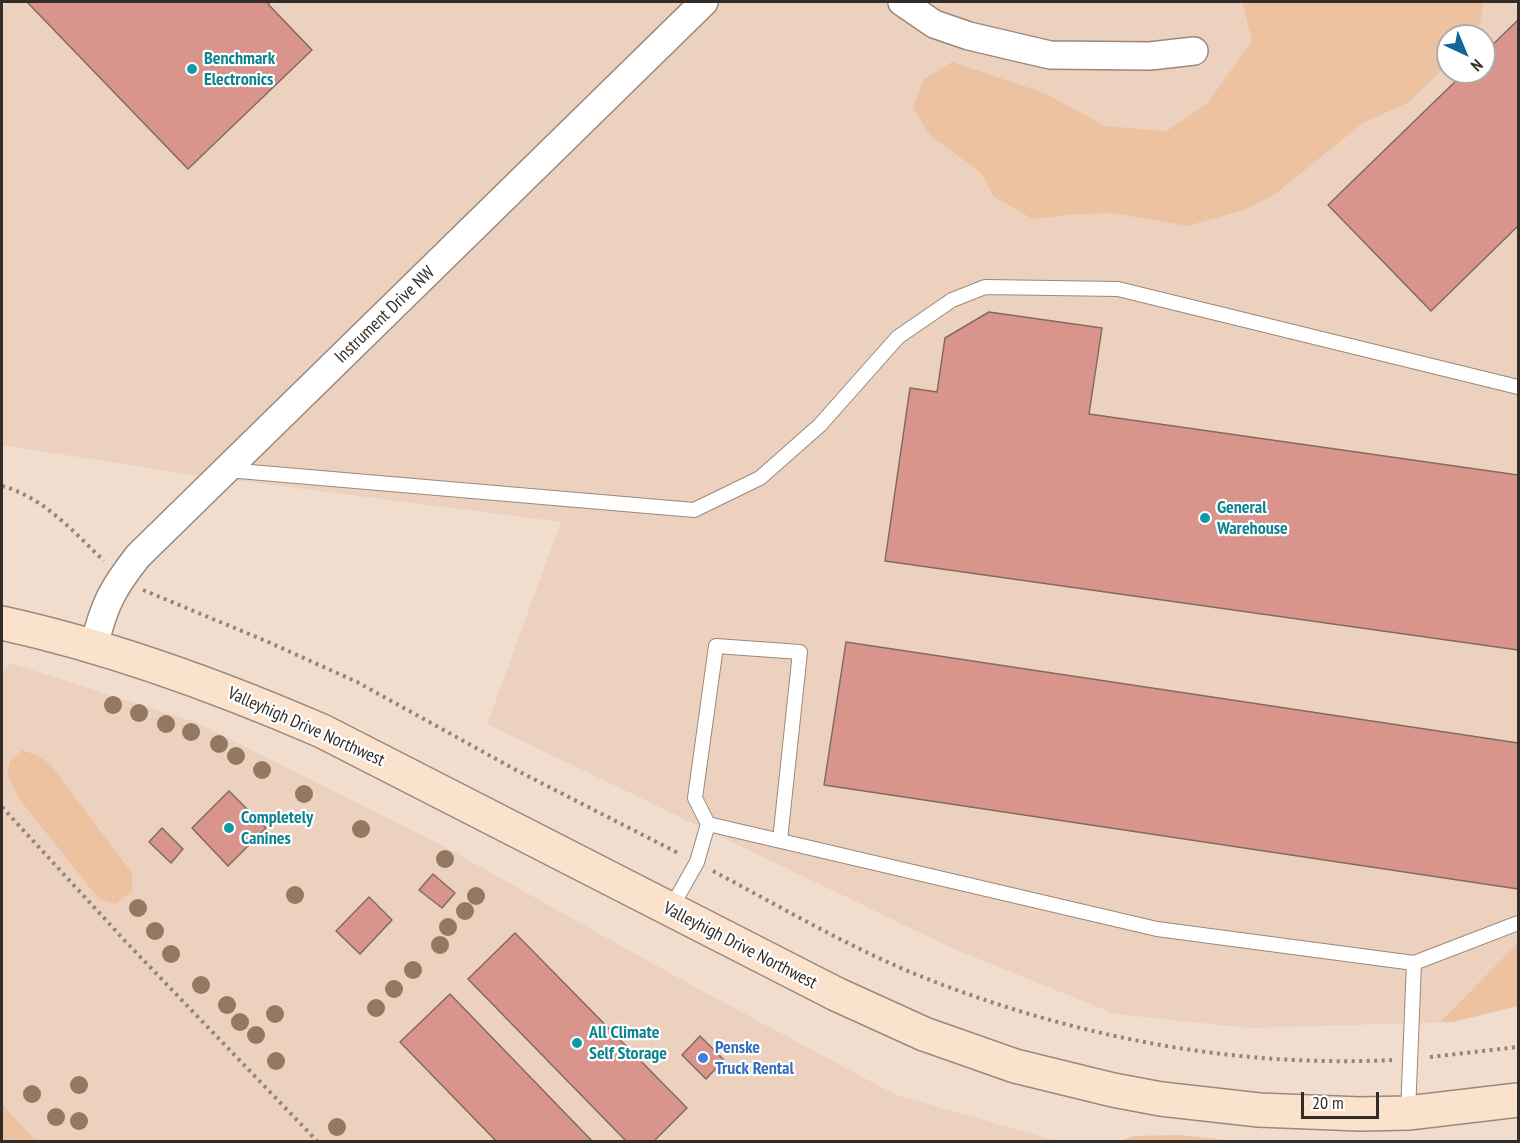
<!DOCTYPE html>
<style>
body{margin:0}
#map{position:relative;width:1520px;height:1143px;overflow:hidden;background:#f1ddce;font-family:"PT Sans Narrow",sans-serif}
canvas{display:block}
.frame{position:absolute;inset:0;border:3px solid #342d27;pointer-events:none}
.north{position:absolute;left:1436px;top:24px;width:60px;height:60px;box-sizing:border-box;background:#fff;border:2px solid #aeaba9;border-radius:50%;rotate:136deg;font-size:16px;font-weight:700;line-height:24px;text-align:center;color:#342d27}
.north::after{content:'';display:block;margin:auto;width:21px;height:27px;background:#136798;clip-path:polygon(50% 0,100% 100%,50% 72%,0 100%)}
.scale{position:absolute;left:1301px;top:1092px;width:78px;height:27px;box-sizing:border-box;border:3px solid #342d27;border-top:0;padding-left:8px;font-size:18px;line-height:21px;white-space:nowrap;color:#342d27;-webkit-text-stroke:4px #fff;paint-order:stroke}
</style>
<div id="map">
<canvas width="1520" height="1143"></canvas>
<div class="frame"></div>
<div class="north">N</div>
<div class="scale">20 m</div>
</div>
<script>
const context = document.querySelector('canvas').getContext('2d');
context.lineJoin = 'round';
function fill(path, color) {
  context.fillStyle = color;
  context.fill(path, 'evenodd');
}
function trace(path, color, width, dash) {
  context.strokeStyle = color;
  context.lineWidth = width;
  context.lineCap = dash ? 'butt' : 'round';
  context.setLineDash(dash || []);
  context.stroke(path);
}
function drawText(font, color, halo, rows, align = 'center') {
  context.font = font + ' "PT Sans Narrow",sans-serif';
  context.lineWidth = 4.5;
  context.setLineDash([]);
  context.textBaseline = 'middle';
  context.strokeStyle = halo;
  context.fillStyle = color;
  for (const [text, x, y, turn = 0] of rows) {
    context.save();
    context.translate(x, y);
    context.rotate((+turn || 0) * Math.PI / 180);
    context.textAlign = isNaN(turn) ? turn : align;
    if (halo) context.strokeText(text, 0, 0);
    context.fillText(text, 0, 0);
    context.restore();
  }
}
const built = new Path2D(`
 M2 2H1242L1251 35 1292 2H1518V1006L1452 1022 1249 1028 1115 1014 956 950 487 724 561 522 194 475 2 445ZM1448 36H1484V72H1448ZM1047 94 1105 126 995 197 981 173Z
 M10 663 198 723 438 843 680 979 896 1095 1057 1141 2 1142V672Z`);
const green = new Path2D(`
 M1242 2H1484L1480 23 1471 36H1448V64L1409 102 1363 123 1275 194 1244 210 1188 226 1112 213 1067 215 1033 219 994 197 981 173 930 135 913 108 923 80 952 62 1047 94 1105 126 1167 131 1208 102 1252 41Z
 M22 750 39 756 50 764 132 873V891L116 904 99 899 20 800 7 775 10 761Z
 M1518 943V1006L1452 1022H1440Z
 M2 1104 36 1141H2Z
 M1179 1135 1236 1141H1121L1133 1136Z`);
const building = new Path2D(`
 M27 2H271L268 4 312 50 188 169Z
 M1518 20V226L1431 311 1328 205 1465 72H1484V53Z
 M989 312 1102 328 1089 414 1518 475V650L885 561 910 388 937 392 945 338Z
 M846 642 1518 743V889L824 785Z
 M229 791 266 828 228 866 192 828Z
 M162 828 183 849 171 863 149 842Z
 M433 874 455 893 442 908 419 890Z
 M369 897 392 920 360 954 336 931Z
 M515 933 687 1108 653 1142H627L468 979Z
 M450 994 593 1142H497L400 1042Z
 M700 1036 724 1060 706 1079 682 1055Z`);
const path = new Path2D(`
 M2 486C43 497 74 532 104 561
 M143 590 266 641 357 682 514 769 680 854
 M2 807 126 942 318 1142
 M713 871C779 906 845 945 915 974 1066 1035 1229 1068 1392 1060
 M1430 1057 1518 1047`);
const lane = new Path2D(`
 M227 470 694 510 760 478 820 425 898 337 952 300 985 287 1118 289 1518 387
 M708 824 695 798 716 646 800 652 780 840
 M670 910 697 862 708 824 1157 929 1414 963 1408 1113
 M1414 963 1518 923`);
const street = new Path2D(`
 M902 2 934 24 969 36 1050 55 1150 56 1194 51
 M94 646C104 605 112 589 138 556L704 2`);
const secondary = new Path2D(`
 M2 623C112 647 218 686 322 731L836 994 924 1034 1015 1066 1113 1090 1161 1099 1259 1110 1360 1114 1408 1113 1518 1100`);
const trees = [
 [113,705],
 [139,713],
 [166,724],
 [191,732],
 [219,744],
 [236,756],
 [262,770],
 [304,794],
 [361,829],
 [445,859],
 [295,895],
 [476,896],
 [138,908],
 [465,911],
 [448,927],
 [155,931],
 [440,945],
 [171,954],
 [413,970],
 [201,985],
 [394,989],
 [227,1005],
 [376,1008],
 [275,1014],
 [240,1022],
 [256,1035],
 [276,1061],
 [79,1085],
 [32,1094],
 [56,1117],
 [79,1121],
 [337,1127]
];
const markers = [
 [192,69,6,"#0f9aa8"],
 [1205,518,6,"#0f9aa8"],
 [229,828,6,"#0f9aa8"],
 [577,1043,6,"#0f9aa8"],
 [703,1058,6,"#3f7fe0"]
];
const cultureNames = [
 ["Benchmark",204,59],
 ["Electronics",204,80],
 ["General",1217,508],
 ["Warehouse",1217,529],
 ["Completely",241,818],
 ["Canines",241,839],
 ["All Climate",589,1033],
 ["Self Storage",589,1054]
];
const streetNames = [
 ["Instrument Drive NW",385,315,-44],
 ["Valleyhigh Drive Northwest",306,727,24],
 ["Valleyhigh Drive Northwest",740,946,27]
];
const shopNames = [
 ["Penske",715,1048],
 ["Truck Rental",715,1069]
];
fill(built, '#ecd2be');
fill(green, '#edc2a1');
fill(building, '#d9958c');
trace(building, '#806a66', 1.5);
trace(lane, '#9a887a', 16);
trace(street, '#9a887a', 30);
trace(secondary, '#9a887a', 36);
trace(path, '#92857a', 4, [3, 4.5]);
trace(lane, '#fff', 14);
trace(street, '#fff', 27);
trace(secondary, '#fbe2cd', 33);
context.fillStyle = '#94785f';
for (const [x, y] of trees) {
  context.beginPath();
  context.arc(x, y, 9, 0, 2 * Math.PI);
  context.fill();
}
for (const [x, y, r, color] of markers) {
  const dot = new Path2D();
  dot.arc(x, y, r, 0, 2 * Math.PI);
  context.fillStyle = color;
  context.fill(dot);
  trace(dot, '#fff', 2);
}
drawText('bold 18px', '#0d838f', '#fff', cultureNames, 'left');
drawText('18px', '#342d27', '#fff', streetNames);
drawText('bold 18px', '#366cbe', '#fff', shopNames, 'left');
</script>
